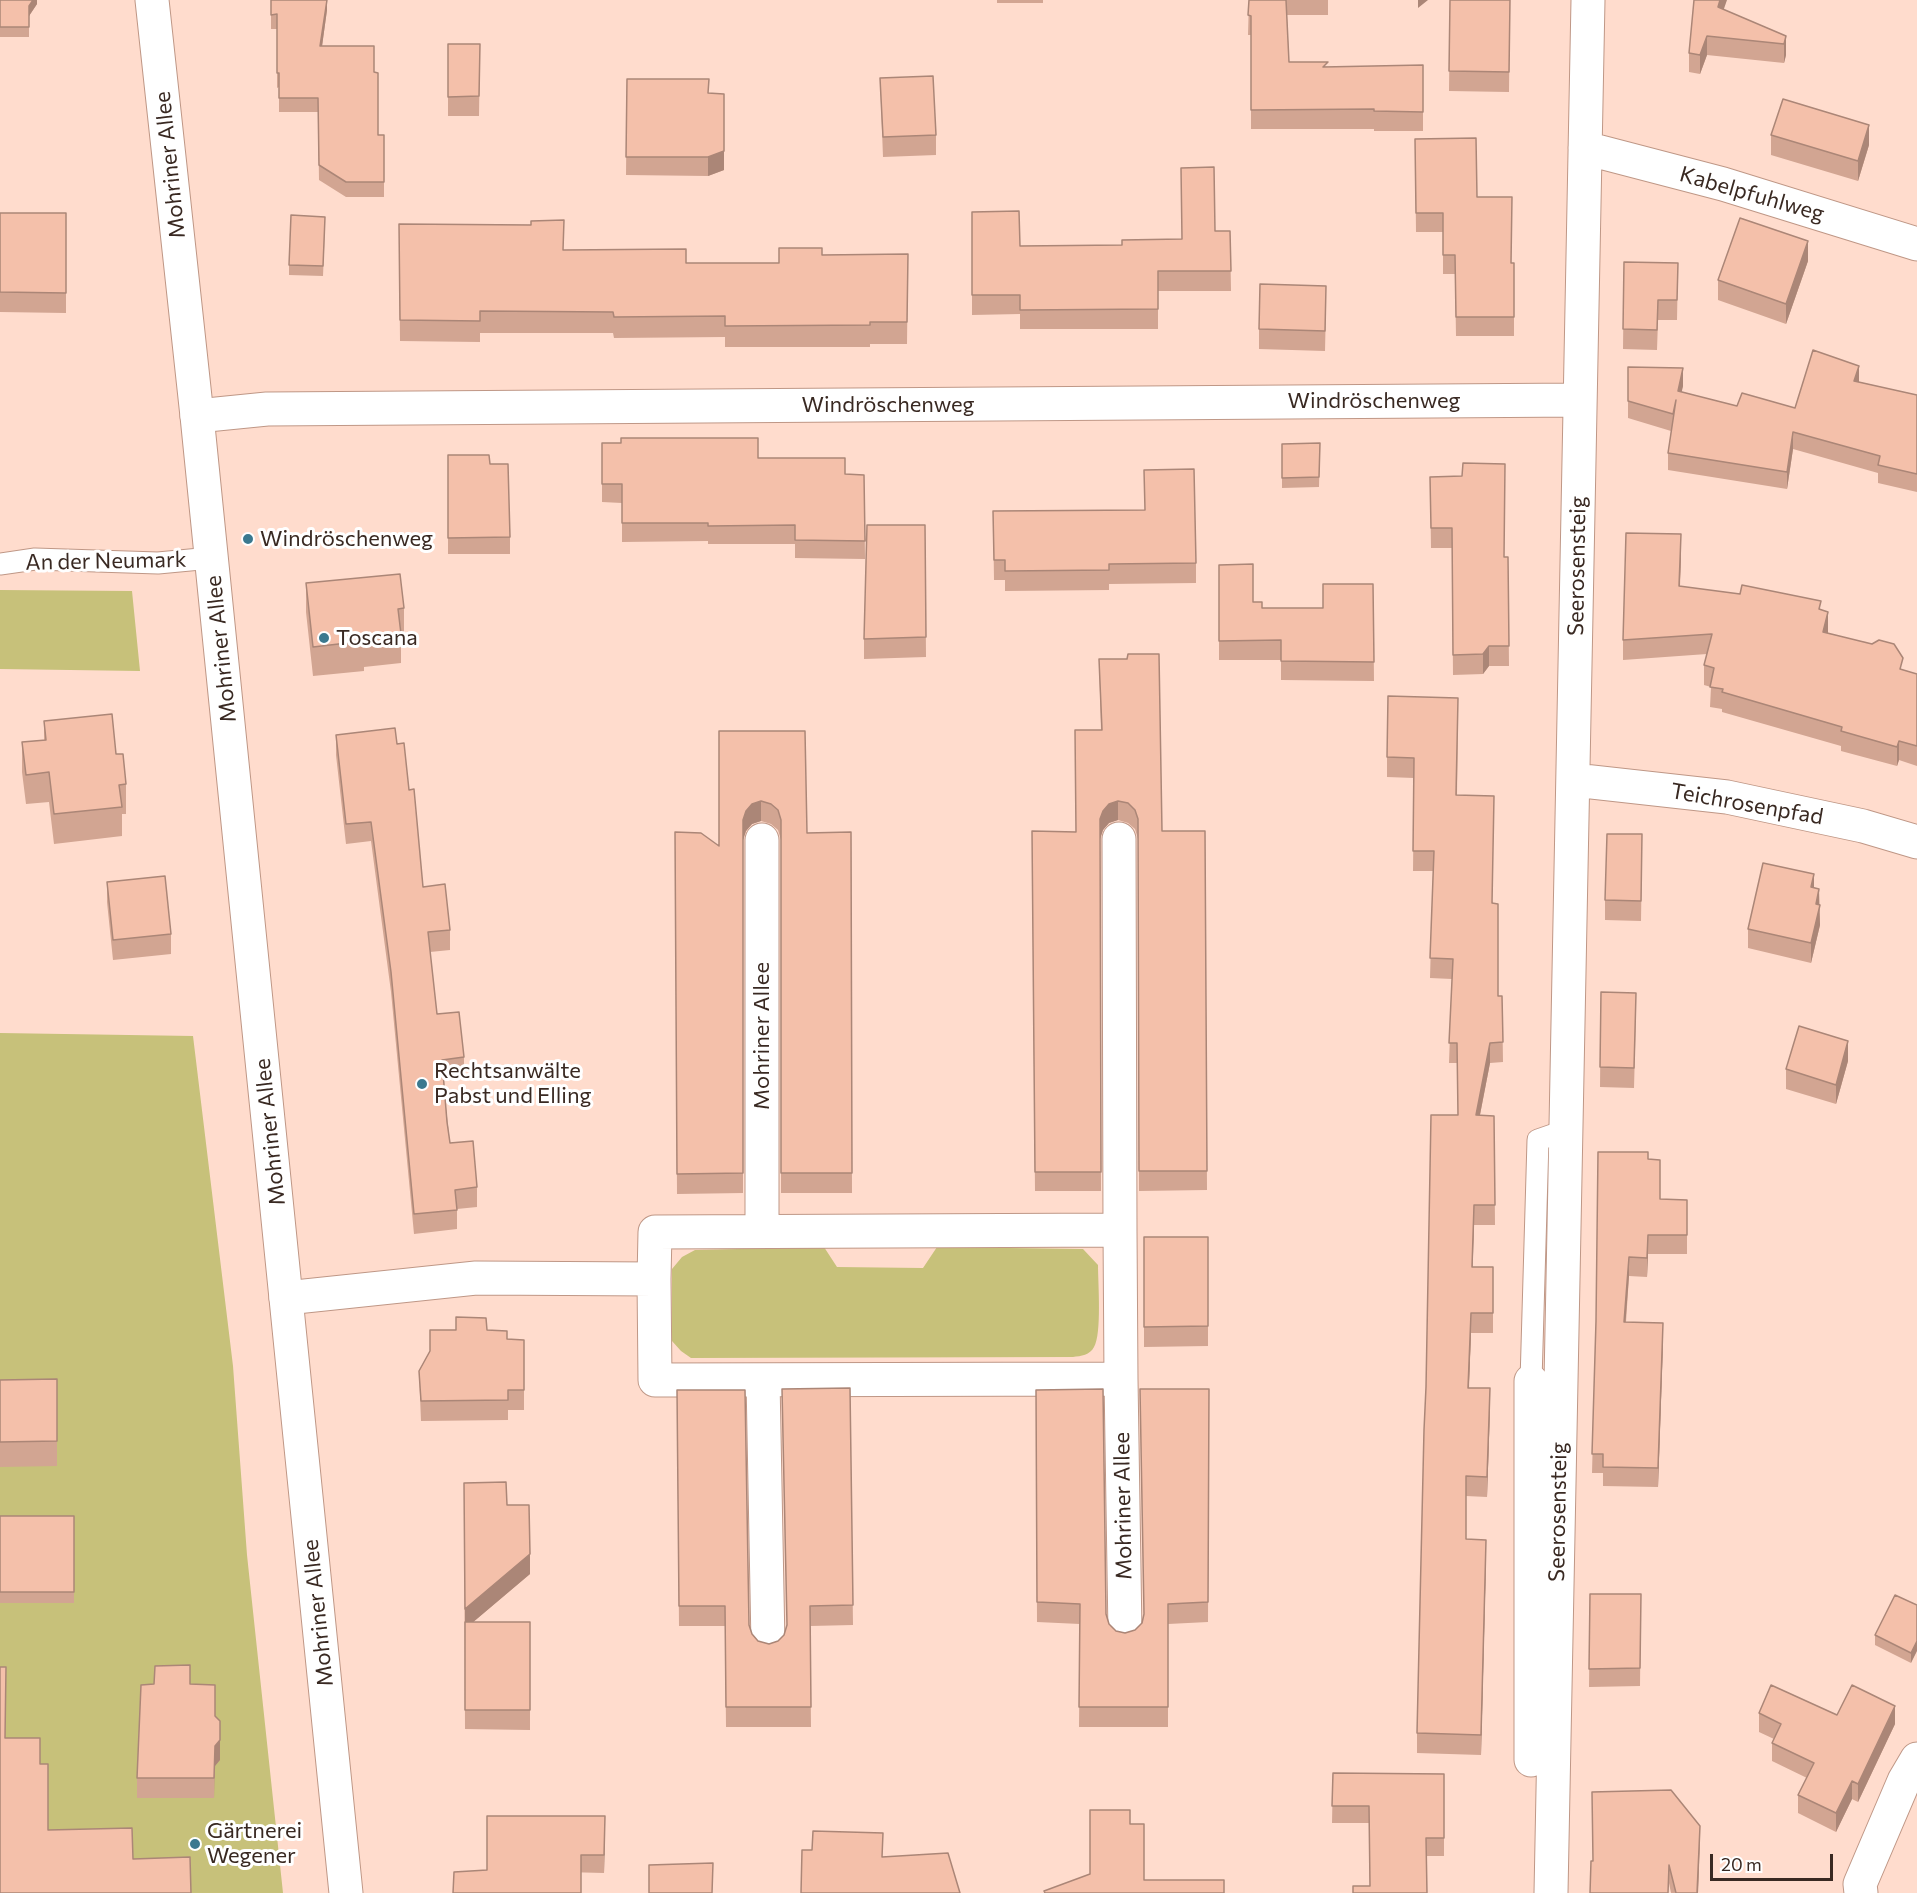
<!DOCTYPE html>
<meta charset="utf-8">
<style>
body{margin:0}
#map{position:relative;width:1917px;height:1893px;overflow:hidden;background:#ffdccd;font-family:Commissioner,sans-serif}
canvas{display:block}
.scale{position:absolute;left:1710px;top:1854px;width:123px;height:27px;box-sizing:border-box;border:3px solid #392922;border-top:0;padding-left:8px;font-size:18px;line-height:21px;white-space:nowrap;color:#392922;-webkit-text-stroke:4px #fff;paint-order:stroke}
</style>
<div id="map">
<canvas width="1917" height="1893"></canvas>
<div class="scale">20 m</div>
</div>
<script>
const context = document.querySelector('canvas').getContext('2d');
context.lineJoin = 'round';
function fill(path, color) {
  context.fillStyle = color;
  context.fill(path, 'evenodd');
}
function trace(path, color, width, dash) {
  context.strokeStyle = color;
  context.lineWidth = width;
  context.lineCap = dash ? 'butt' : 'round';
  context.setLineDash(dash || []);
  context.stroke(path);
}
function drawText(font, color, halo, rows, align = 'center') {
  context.font = font + ' Commissioner,sans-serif';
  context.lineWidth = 6;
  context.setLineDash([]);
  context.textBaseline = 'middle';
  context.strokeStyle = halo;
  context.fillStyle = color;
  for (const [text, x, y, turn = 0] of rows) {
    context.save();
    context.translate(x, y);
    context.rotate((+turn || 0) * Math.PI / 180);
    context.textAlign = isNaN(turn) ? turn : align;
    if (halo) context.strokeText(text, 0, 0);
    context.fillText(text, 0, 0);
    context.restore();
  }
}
const green = new Path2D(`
 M0 590 132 591 140 671 0 669Z
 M0 1033 193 1036 233 1366 247 1555 283 1893H0Z
 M824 1247 837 1267 923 1268 937 1247 1083 1249 1098 1265C1098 1283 1102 1334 1094 1347 1090 1355 1081 1356 1073 1357L691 1358 681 1351 672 1341V1269L682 1257 695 1250Z`);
const service = new Path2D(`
 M0 564 35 559 158 563 211 558
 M1531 1381 1538 1140 1564 1131`);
const minor = new Path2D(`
 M1585 148 1723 184 1917 244
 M197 416 267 409 1580 400
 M1574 780 1727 797 1863 826 1917 842
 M1119 839 1120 1230
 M762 1231V840
 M286 1298 476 1278 654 1279 655 1380 1121 1379 1120 1230 655 1232 654 1279
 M1121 1379 1125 1634
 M763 1380 768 1645
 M1531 1760V1381
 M1551 1893 1588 0
 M1861 1893 1860 1884 1904 1781 1917 1759`);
const secondary = new Path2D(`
 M152 0 197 416 346 1893`);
const wall = new Path2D(`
 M0 0H37V4L29 16V37H0Z
 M271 0H327V10L322 46 374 72 378 135H384V197H346L319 180 318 112H279V87L277 88V29H271Z
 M997 0H1043V3H997Z
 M1249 0H1328V15H1287L1289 62 1328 67 1423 112V131H1374V129H1251V35H1248Z
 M1450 0H1510L1509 92 1449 91Z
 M1724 10 1786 36V55L1784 63 1707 55 1700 74 1689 72V53Z
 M448 44H480L479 116H448Z
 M880 78 936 135V155L883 157Z
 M627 79 709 93 724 170 708 176 626 175Z
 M1771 135 1869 145 1858 181 1771 155Z
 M1415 139 1511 263H1514V336H1456L1455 274H1443V232H1416Z
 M972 212 1020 246 1122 245 1182 239 1215 231H1230L1231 291H1158V329H1020V314L972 315Z
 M0 213H66V313L0 312Z
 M399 224 531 225 564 250 686 263H779L822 255 908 254 907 344H870V347H725V337L614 338 613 333H480V342L400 341Z
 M325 227 323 276 289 275V265Z
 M1808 261 1786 324 1718 300V280Z
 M1624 262 1678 263 1677 320H1658L1657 350 1623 349Z
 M1326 306 1325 351 1259 349V329Z
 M1628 367 1683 386 1681 392 1737 406 1795 408 1859 382 1917 395V492L1878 483V473L1793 449 1787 489 1668 470V453L1671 431 1628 418Z
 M602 443 758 458 845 474 864 475 865 559 795 558V544H708V541L622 542V503L602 502Z
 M1320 443 1319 487 1282 488V444Z
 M448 455 490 464 510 537V554H448Z
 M1430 477 1504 557H1508L1509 666H1489L1483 674 1453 675 1452 548H1431Z
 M993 511 1196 563V583L1109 584V590L1005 591V580H994Z
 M925 525 926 657 864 659V639Z
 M1681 554 1680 587 1821 609 1828 632V634L1903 670 1917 674V766L1899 760 1897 766 1841 751V746L1722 712V709L1710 707 1711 687 1704 685V665L1707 654 1623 660V640Z
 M1219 565 1253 602 1262 608H1323L1373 584 1374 681 1281 680V660H1219Z
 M306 583 404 608V637L401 638V663L364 667V671L313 676 306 612Z
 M1099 659 1162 831H1205L1207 1190 1139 1191 1138 839 1135 829 1128 823 1118 820 1109 823 1103 830 1100 839 1101 1191H1035L1032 831 1076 832 1101 730Z
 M1458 718 1457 795 1493 903 1498 996H1502L1503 1062 1490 1063 1480 1115 1494 1116 1495 1225H1474L1472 1267H1493V1333H1471L1469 1388 1490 1408 1487 1497 1466 1496V1539L1486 1559 1481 1755 1417 1753V1733L1458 1115 1457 1063H1449L1452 979 1430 978 1433 871H1413L1414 778 1387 777V757Z
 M44 721 116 754 126 784V814H122V836L54 844 49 802 26 804 22 772V742L44 740Z
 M719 731 807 833 851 832 852 1193H781V840L778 830 771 824 761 821 752 824 746 831 743 840V1193L677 1194 675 832 719 846Z
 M336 735 397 744 409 790 423 887 450 930V950L430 952 437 1014 464 1057V1077L443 1080 450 1143 477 1187V1207L457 1209V1229L414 1234 391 992 371 841 346 844 336 755Z
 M1642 854 1641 921 1605 920V900Z
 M107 882 171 934V954L113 960 107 902Z
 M1814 888 1819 905 1820 925 1811 963 1748 948V929Z
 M1601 992 1636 1013 1634 1088 1600 1087Z
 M1848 1061 1836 1104 1786 1089V1069Z
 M1648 1159 1660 1199 1687 1200V1254H1648L1647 1277 1629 1276 1626 1322 1663 1342 1658 1487 1603 1486V1473H1592L1596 1321Z
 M1144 1237H1208V1346L1144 1347Z
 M487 1330 507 1339 524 1340V1410H508V1420L421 1421 419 1371 430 1352Z
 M57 1379V1466L0 1467V1380Z
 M850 1388 853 1625 810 1626 811 1727H726L725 1626H679L677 1390 752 1634 758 1641 769 1644 778 1641 784 1635Z
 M1209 1389 1208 1622 1168 1624V1727H1079L1080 1624 1037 1622 1036 1390 1109 1624 1116 1631 1125 1633 1135 1630 1142 1623Z
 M464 1483 507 1505 530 1574 473 1622H530V1730L465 1729Z
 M0 1516H74V1603H0Z
 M1590 1594H1641L1640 1686 1589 1687Z
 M1917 1605 1911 1663 1875 1645V1635Z
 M190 1684 215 1716 220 1741V1760L215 1766 214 1798H137V1778Z
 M1759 1713 1837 1715 1895 1724 1858 1802 1852 1799 1836 1832 1798 1813V1795L1807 1778 1772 1761V1743L1774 1739 1759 1732Z
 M1333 1773 1444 1774V1856H1426L1427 1893 1370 1886 1369 1823H1332Z
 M605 1834 604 1873 487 1870Z
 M1700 1844 1698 1893H1671L1669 1883 1590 1893Z`);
const shadedWall = new Path2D(`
 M33 0H37V4L29 16V6Z
 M327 0V10L320 61V46Z
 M1418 0H1428L1418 8Z
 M1720 0H1727L1718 26V7Z
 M1707 36V55L1700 74V55Z
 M1786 36V55L1784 63V44Z
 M1869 125V145L1858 181V161Z
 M724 151V170L708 176V157Z
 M1808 241V261L1786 324V304Z
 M1859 366V384L1854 381Z
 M1683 368V386L1678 409V391Z
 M1793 432V449L1787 489V472Z
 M1681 534V554L1679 606V586Z
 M1828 612V632L1823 652V632Z
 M1489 646V666L1483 674V654Z
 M1899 741V760L1897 766V747Z
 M761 801V821L752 824 746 831 743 840V820L746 811 752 804Z
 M1118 801V820L1109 823 1103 830 1100 839V819L1103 811 1109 804Z
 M1814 874V894L1811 887Z
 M1819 889 1820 925 1811 963V943L1816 904Z
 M1848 1041V1061L1836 1104V1085Z
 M1490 1043V1063L1476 1135V1115Z
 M1474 1205V1225L1472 1287V1267Z
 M1648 1235V1254L1647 1277V1258Z
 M1629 1257V1276L1624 1341V1322Z
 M1471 1313V1333L1468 1408V1388Z
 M1663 1323V1342L1658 1487V1468Z
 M1490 1388V1408L1487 1497V1477Z
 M1486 1540V1559L1481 1755V1735Z
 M530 1554V1574L465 1629V1609Z
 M1917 1641V1651L1911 1663V1653Z
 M1895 1706V1724L1858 1802V1784Z
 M220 1721V1760L215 1766 214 1798 215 1746Z
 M1852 1781V1799L1836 1832V1813Z
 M605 1816V1834L604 1873V1855Z
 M1700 1826 1698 1893H1697Z`);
const building = new Path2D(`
 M0 0H33L29 6V27H0Z
 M271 0H327L320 46H374V72L378 73V135H384V182H346L319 165 318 98H279V73H277V14L271 15Z
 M1249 0H1286L1289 62H1328L1323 67 1423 65V112L1374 111V109L1251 110V16L1248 15Z
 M1450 0H1510L1509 72 1449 71Z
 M1694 0H1720L1718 7 1786 36 1784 44 1707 36 1700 55 1689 53Z
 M448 44H480L479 96 448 97Z
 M933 76 936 135 883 137 880 78Z
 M627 79H709L708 93 724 94V151L708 157H626Z
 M1783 99 1869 125 1858 161 1771 135Z
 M1476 138 1477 197H1512L1511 263H1514V317H1456L1455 255H1443V213H1416L1415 139Z
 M1214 167 1215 231H1230L1231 271H1158V309L1020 310V295H972V212L1019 211 1020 246 1122 245V240L1182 239 1181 168Z
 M0 213H66V293L0 292Z
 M291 215 325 217 323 266 289 265Z
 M1740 218 1808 241 1786 304 1718 280Z
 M564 220 563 250 686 249V263H779V248H822V255L908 254 907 322H870V325L725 326V316L614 317 613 312 480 311V321L400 320 399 224 531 225V221Z
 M1624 262 1678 263 1677 300H1658L1657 330 1623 329Z
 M1260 284 1326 286 1325 331 1259 329Z
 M1813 350 1859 366 1854 381 1917 395V474L1878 465 1880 456 1793 432 1787 472 1668 453 1676 400 1673 414 1628 401V367L1683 368 1678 391 1737 406 1742 393 1795 408Z
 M621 438H758V458H845V474L864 475 865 541 795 540V525L708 526V523H622V484H602V443H621Z
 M1320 443 1319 477 1282 478V444Z
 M448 455H489L490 464H508L510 537 448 538Z
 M1463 463 1505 464 1504 557H1508L1509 646H1489L1483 654 1453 655 1452 528H1431L1430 477 1462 476Z
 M1194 469 1196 563 1109 564V570L1005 571V560H994L993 511 1145 510 1144 470Z
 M867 525H925L926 637 864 639Z
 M1626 533 1681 534 1679 586 1740 594 1742 585 1821 601 1819 609 1828 612 1823 632 1872 644 1879 640 1894 644 1903 658 1900 669 1917 674V746L1899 741 1897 747 1841 731 1842 727 1722 692 1723 689 1710 687 1714 668 1704 665 1712 634 1623 640Z
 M1253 564V602H1262V608H1323V584H1373L1374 662 1281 661V640L1219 641V565Z
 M400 574 404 608 398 609 401 634 364 637V641L313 647 306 583Z
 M1128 654H1159L1162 831H1205L1207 1171H1139L1138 819 1135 810 1128 803 1118 801 1109 804 1103 811 1100 819 1101 1172H1035L1032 831 1076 832 1075 730H1102L1099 659H1127Z
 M1388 696 1458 698 1456 795 1494 796 1492 903 1498 904V996H1502L1503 1042 1490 1043 1476 1115 1494 1116 1495 1205H1474L1472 1267H1493V1313H1471L1468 1388H1490L1487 1477 1466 1476V1539L1486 1540 1481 1735 1417 1733 1424 1430 1426 1387 1431 1115H1458L1457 1043H1449L1453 959 1430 958 1434 851H1413L1414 758 1387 757Z
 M112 714 116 754H123L126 784 119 785 122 807 54 814 49 772 26 775 22 742 46 740 44 721Z
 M395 728 397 744 404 743 409 790 414 789 423 887 445 884 450 930 428 932 437 1014 459 1012 464 1057 442 1060 447 1122 450 1143 473 1141 477 1187 455 1190 457 1210 414 1214 391 972 371 822 346 824 336 735Z
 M719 731H805L807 833 851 832 852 1173H781V820L778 810 771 804 761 801 752 804 746 811 743 820V1173L677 1174 675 832 701 833 719 846Z
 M1607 834H1642L1641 901 1605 900Z
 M1763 863 1814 874 1811 887 1819 889 1816 904 1820 905 1811 943 1748 929Z
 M165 876 171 934 113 940 107 882Z
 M1601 992 1636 993 1634 1068 1600 1067Z
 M1799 1026 1848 1041 1836 1085 1786 1069Z
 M1598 1152H1648V1159L1660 1160V1199L1687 1200V1235H1648L1647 1258 1629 1257 1624 1322 1663 1323 1658 1468 1603 1467V1454H1592L1596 1321Z
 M1144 1237H1208V1326L1144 1327Z
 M456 1317 486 1318 487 1330 507 1331V1339L524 1340V1390H508V1400L421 1401 419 1371 430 1351V1330H456Z
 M57 1379V1441L0 1442V1380Z
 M850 1388 853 1605 810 1606 811 1707H726L725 1606H679L677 1390H745L749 1625 752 1634 758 1641 769 1644 778 1641 784 1635 787 1625 782 1389Z
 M1103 1389 1106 1614 1109 1624 1116 1631 1125 1633 1135 1630 1142 1623 1144 1614 1140 1389H1209L1208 1602 1168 1604V1707H1079L1080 1604 1037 1602 1036 1390Z
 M506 1482 507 1505H529L530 1554 465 1609 464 1483Z
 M0 1516H74V1592H0Z
 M1590 1594H1641L1640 1668 1589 1669Z
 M1895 1595 1917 1605V1641L1911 1653 1875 1635Z
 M465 1622H530V1710H465Z
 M190 1665V1684L215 1685V1716L220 1721V1740L215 1746 214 1778H137L141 1685 154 1684 155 1666Z
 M0 1667H6L5 1738H40V1764H48V1830L132 1828 133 1859 190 1857 191 1893H0Z
 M1771 1685 1837 1715 1852 1685 1895 1706 1858 1784 1852 1781 1836 1813 1798 1795 1814 1763 1772 1743 1781 1724 1759 1713Z
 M1333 1773 1444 1774V1838H1426L1427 1893H1353V1886H1370L1369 1806H1332Z
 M1671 1790 1700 1826 1697 1893H1676L1669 1865 1668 1893H1590L1591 1861H1593L1592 1792Z
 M1090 1810H1130V1824H1144V1880H1224V1893H1045L1044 1891 1090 1874Z
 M487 1816H605L604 1855H581V1893H453L454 1872 487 1870Z
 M813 1831 883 1833 882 1857 948 1853 960 1893H801L802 1850H812Z
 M713 1863 712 1893H649V1865Z`);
const markers = [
 [248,539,6,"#3b798f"],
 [324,638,6,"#3b798f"],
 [422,1084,6,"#3b798f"],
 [195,1844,6,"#3b798f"]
];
const streetNames = [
 ["Mohriner Allee",170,165,-96],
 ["Kabelpfuhlweg",1752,194,16],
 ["Windröschenweg",1374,401],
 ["Windröschenweg",888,405],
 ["An der Neumark",106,561,-1],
 ["Seerosensteig",1577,566,-89],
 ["Mohriner Allee",221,649,-96],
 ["Teichrosenpfad",1747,804,10],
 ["Mohriner Allee",762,1036,-90],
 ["Mohriner Allee",270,1132,-96],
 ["Mohriner Allee",1123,1506,-91],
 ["Seerosensteig",1558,1512,-89],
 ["Mohriner Allee",318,1613,-96]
];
const poiNames = [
 ["Windröschenweg",260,539],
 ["Toscana",336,638],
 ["Rechtsanwälte",434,1071],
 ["Pabst und Elling",434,1096],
 ["Gärtnerei",207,1831],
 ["Wegener",207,1856]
];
fill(green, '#c7c17a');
trace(service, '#bf9786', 23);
trace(minor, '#bf9786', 35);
trace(secondary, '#bf9786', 35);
trace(service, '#fff', 21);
trace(minor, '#fff', 33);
trace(secondary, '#fff', 33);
fill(wall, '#d2a592');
fill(shadedWall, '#ab8677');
fill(building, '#f4c0aa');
trace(building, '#ab8677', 1.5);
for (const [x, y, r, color] of markers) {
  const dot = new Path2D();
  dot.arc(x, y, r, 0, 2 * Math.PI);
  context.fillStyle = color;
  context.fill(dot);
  trace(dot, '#fff', 2);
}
drawText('22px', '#392922', '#fff', streetNames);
drawText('22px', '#392922', '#fff', poiNames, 'left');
</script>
